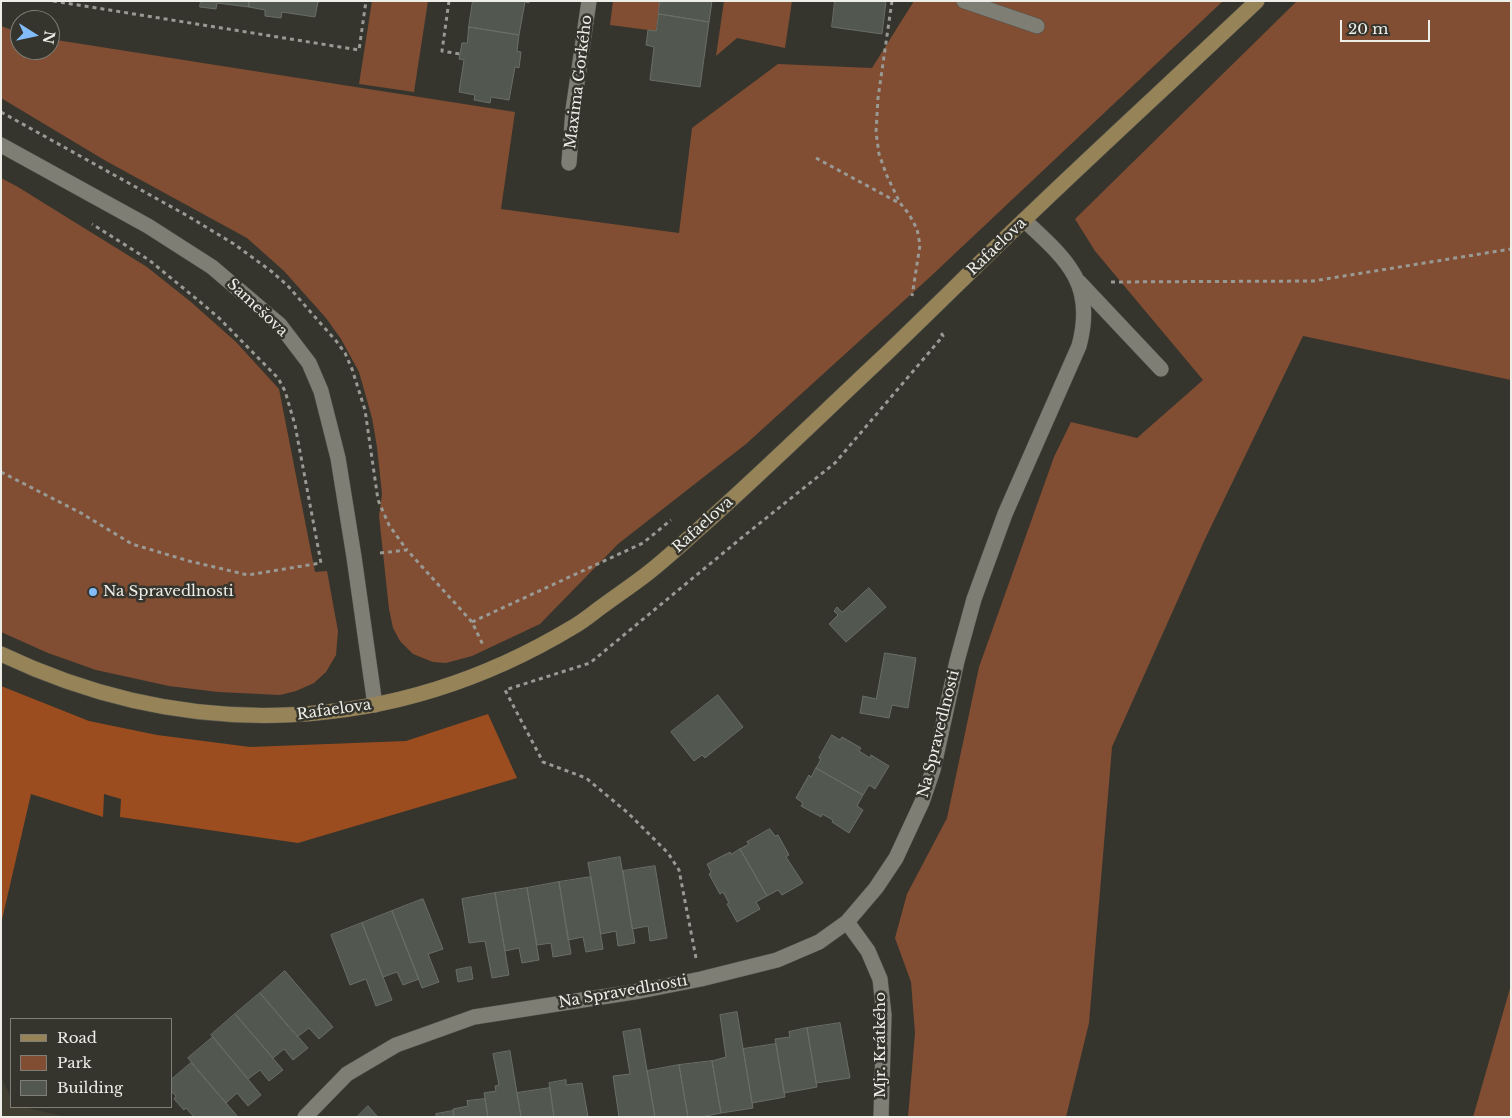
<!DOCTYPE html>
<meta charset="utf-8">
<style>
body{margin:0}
#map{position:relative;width:1512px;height:1118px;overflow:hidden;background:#35352d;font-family:"Libre Baskerville",serif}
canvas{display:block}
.frame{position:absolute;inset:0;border:2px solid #eeeee8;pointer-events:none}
.legend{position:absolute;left:10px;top:1018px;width:162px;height:90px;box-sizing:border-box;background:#35352d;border:1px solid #7f7f78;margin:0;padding:6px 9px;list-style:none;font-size:15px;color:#eeeee8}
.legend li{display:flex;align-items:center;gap:10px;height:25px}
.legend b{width:25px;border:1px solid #7f7f78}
.north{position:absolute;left:10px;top:10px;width:50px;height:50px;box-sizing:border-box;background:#35352d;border:1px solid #7f7f78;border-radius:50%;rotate:100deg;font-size:14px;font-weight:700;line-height:20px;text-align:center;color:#eeeee8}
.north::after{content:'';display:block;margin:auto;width:18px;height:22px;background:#82bcfa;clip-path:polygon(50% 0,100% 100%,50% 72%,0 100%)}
.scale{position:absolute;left:1340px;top:20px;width:90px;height:22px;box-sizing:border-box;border:2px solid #eeeee8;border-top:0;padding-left:6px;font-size:15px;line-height:18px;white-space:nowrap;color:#eeeee8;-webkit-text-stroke:4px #35352d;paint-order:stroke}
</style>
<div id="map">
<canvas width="1512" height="1118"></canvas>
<div class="frame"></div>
<ul class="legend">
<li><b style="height:6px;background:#968358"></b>Road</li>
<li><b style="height:14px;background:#814d33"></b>Park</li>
<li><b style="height:14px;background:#52574f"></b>Building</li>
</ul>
<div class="north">N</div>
<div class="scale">20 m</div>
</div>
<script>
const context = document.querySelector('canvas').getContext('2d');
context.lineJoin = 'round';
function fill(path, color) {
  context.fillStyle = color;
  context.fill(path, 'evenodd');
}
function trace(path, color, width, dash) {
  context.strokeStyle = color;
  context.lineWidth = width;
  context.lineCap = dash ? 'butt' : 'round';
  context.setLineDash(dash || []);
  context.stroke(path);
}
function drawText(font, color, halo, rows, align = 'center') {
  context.font = font + ' "Libre Baskerville",serif';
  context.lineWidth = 5;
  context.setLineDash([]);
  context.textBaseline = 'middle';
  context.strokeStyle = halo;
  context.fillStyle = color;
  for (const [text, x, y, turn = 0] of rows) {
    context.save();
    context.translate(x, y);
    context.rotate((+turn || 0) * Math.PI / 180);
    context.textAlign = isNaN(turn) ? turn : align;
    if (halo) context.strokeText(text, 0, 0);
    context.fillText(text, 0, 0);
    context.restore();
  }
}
const built = new Path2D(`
 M1 1077 11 1097V1107H22L67 1117H1Z`);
const green = new Path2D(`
 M372 1H428L414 92 359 84Z
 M613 1H660L656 31 610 25Z
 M724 1H792L785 48 737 38 716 56Z
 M914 1H1223L930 277 746 444 618 544 540 624 472 656 446 663 433 662 413 654 400 641 393 628 389 609 379 516 382 494 377 447 372 418 359 372 341 339 326 318 284 271 247 238 106 161 1 98V26L20 33V50H50V39L515 112 501 209 679 233 692 128 778 64 872 68Z
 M1297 1H1511V380L1303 336 1205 539 1112 747 1089 1023 1066 1117H908L915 1033 911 982 895 938 907 894 947 818 979 667 1054 457 1071 422 1137 438 1203 380 1095 251 1075 219Z
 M1 178 18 187 147 267 191 302 236 342 279 389 315 572 327 571 338 631 336 655 326 672 314 683 296 691 280 695 218 692 169 686 96 670 48 653 1 632Z
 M1511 985V1117H1473Z`);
const forest = new Path2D(`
 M1 686 89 721 157 735 250 747 406 741 488 714 517 778 298 843 120 817 121 799 104 794 103 817 31 794 1 924Z`);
const building = new Path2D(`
 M201 1H249V7L217 3 216 9 200 7Z
 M249 1H323L318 2 315 17 282 12 281 18 265 16V10L249 7Z
 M473 1H529V3L525 2 519 35 469 27Z
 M660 1H712L709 22 659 14Z
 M835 1H886L882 34 832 27Z
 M659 14 709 22 700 87 650 80 654 47 646 45 648 30 656 31Z
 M469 27 519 35 517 51 521 52 519 68 515 67 509 100 491 97 490 103 474 100 475 95 459 92 464 60 459 59 462 43H467Z
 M869 588 886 607 846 642 829 624 838 615 834 611 837 607 842 612Z
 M885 653 916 658 908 708 892 705 889 718 860 713 863 696 876 699Z
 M718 695 743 727 705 758 702 755 694 761 671 732Z
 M832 735 840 740 842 737 861 748 859 751 870 758 871 755 889 766 875 789 869 785 863 795 816 768 821 759 819 758Z
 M816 768 863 795 857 806 863 810 849 833 832 822 833 820 822 814 821 817 801 806 803 803 796 798 809 775 811 777Z
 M770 829 775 836 778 835 789 855 786 857 803 883 782 895 778 890 767 896 740 849 749 844 747 842Z
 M740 849 767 896 756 902 760 909 737 922 727 904 729 903 723 892 720 894 709 874 711 872 707 864 730 852 731 854Z
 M620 857 635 943 618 946 616 931 601 934 588 863Z
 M655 866 667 938 650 941 648 926 632 929 623 871Z
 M591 877 603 949 586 952 583 937 568 940 559 882Z
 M559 882 571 954 553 957 551 943 537 945 527 888Z
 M527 888 539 960 522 963 519 948 505 951 495 893Z
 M495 893 509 975 492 978 485 941 469 943 462 899Z
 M423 899 443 949 428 954 439 982 422 988 392 911Z
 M392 911 419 979 403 985 397 972 383 977 362 923Z
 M362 923 392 1000 376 1006 366 979 350 985 331 935Z
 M471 967 473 979 458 982 456 970Z
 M285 971 333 1027 319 1039 309 1028 297 1037 260 993Z
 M260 993 308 1048 293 1060 284 1049 273 1058 235 1014Z
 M737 1012 753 1108 721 1113 712 1061 726 1057 720 1015Z
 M235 1014 283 1070 269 1081 260 1070 248 1079 211 1035Z
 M840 1023 850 1078 816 1083 807 1028Z
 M807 1028 817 1087 784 1093 775 1039 790 1037 789 1032Z
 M640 1029 655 1117H619L613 1076 630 1074 623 1032Z
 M213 1037 261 1095 248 1106 237 1093 226 1103 188 1058Z
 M776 1044 785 1097 752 1103 743 1049Z
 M510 1051 521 1117H488L484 1093 496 1091 495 1086 499 1085 493 1054Z
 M712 1061 721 1113 701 1117H688L679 1065Z
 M191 1063 226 1103 238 1117H194L186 1108 184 1110 174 1099 176 1096 171 1091V1080Z
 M679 1065 688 1117H655L647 1071Z
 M566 1080V1085L582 1083 588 1117H554L549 1083Z
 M550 1088 554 1117H521L517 1093Z
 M485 1099 488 1117H454L453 1109 468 1106 467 1101Z
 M368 1106 378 1117H357Z
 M453 1111 454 1117H436V1114Z`);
const path = new Path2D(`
 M53 1 359 50 366 1
 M449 1 442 51 460 54
 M892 1 878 98 876 132 879 154 887 176 900 203 909 214 917 229 920 245 912 296
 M1 112 186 215 234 244 271 271 287 285 337 342 345 353 352 369 365 410 378 500 389 525 407 550
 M816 158 899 203
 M1111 282 1313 281 1511 249
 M1 472 81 513 132 544 189 561 248 575 321 563 295 425 285 391 278 378 219 318 199 301 149 260 92 224
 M380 553 407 550 472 622 484 647
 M472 622 643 543 671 520
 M696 958 679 870 668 853 628 813 586 778 543 762 505 690 590 663 745 535 835 463 943 336 941 333`);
const service = new Path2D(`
 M1079 282 1161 369`);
const minor = new Path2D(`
 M964 1 1037 26
 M1 145 148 226 212 267 280 325 309 363 321 391 338 458 354 557 375 705
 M569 163 573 110 589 1
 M847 922 868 951 880 979 884 1015 881 1117
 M305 1117 347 1074 396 1045 474 1017 640 991 701 979 777 960 819 942 847 922 876 888 896 858 922 802 933 770 957 661 974 599 1005 514 1079 346C1096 283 1066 259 1024 220`);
const secondary = new Path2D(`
 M1 654C190 744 394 735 573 627 584 621 594 612 604 605 619 594 634 584 648 573 666 559 683 543 700 528 763 472 823 413 885 355 931 311 976 266 1022 222 1100 147 1179 75 1257 1`);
const markers = [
 [93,592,5,"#82bcfa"]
];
const streetNames = [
 ["Maxima Gorkého",579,82,-83],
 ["Rafaelova",997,247,-44],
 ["Samešova",257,308,43],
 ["Rafaelova",703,525,-42],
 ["Rafaelova",334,710,-8],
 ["Na Spravedlnosti",939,734,-76],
 ["Na Spravedlnosti",623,992,-10],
 ["Mjr. Krátkého",881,1045,-90]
];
const poiNames = [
 ["Na Spravedlnosti",103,592]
];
fill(built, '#403f31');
fill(green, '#814d33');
fill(forest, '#9c4d1f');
fill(building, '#52574f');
trace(building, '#696e66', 1);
trace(service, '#53534c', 16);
trace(minor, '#53534c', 16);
trace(secondary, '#53534c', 16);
trace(path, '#9a9a94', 3, [4, 4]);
trace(service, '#7e7e75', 15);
trace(minor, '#7e7e75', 15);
trace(secondary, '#968358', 15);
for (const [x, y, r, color] of markers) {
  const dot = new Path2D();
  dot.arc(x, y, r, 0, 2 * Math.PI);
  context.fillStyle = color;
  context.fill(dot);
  trace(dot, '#35352d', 2);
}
drawText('15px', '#eeeee8', '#35352d', streetNames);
drawText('15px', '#eeeee8', '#35352d', poiNames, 'left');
</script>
